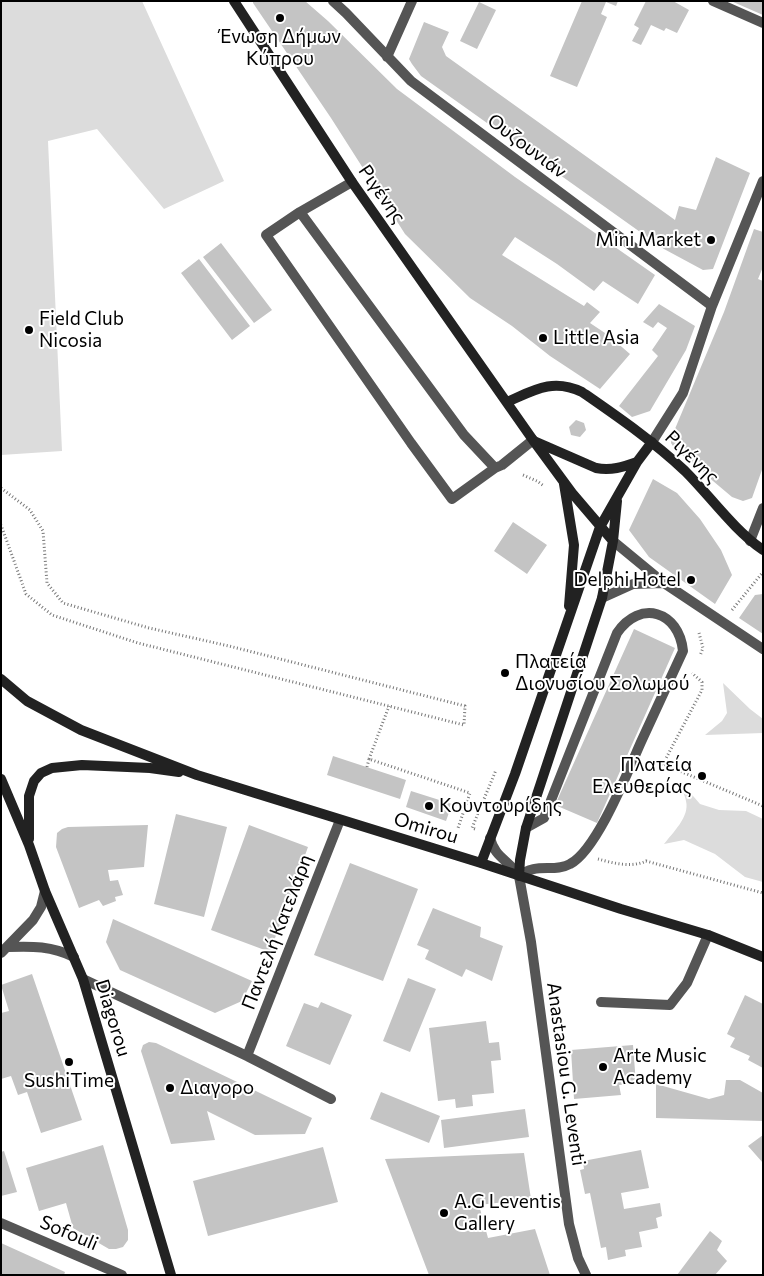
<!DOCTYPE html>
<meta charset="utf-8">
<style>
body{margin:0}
#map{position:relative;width:764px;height:1276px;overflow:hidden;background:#fff;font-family:Commissioner,sans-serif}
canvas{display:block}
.frame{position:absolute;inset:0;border:2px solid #000;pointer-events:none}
</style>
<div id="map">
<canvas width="764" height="1276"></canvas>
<div class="frame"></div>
</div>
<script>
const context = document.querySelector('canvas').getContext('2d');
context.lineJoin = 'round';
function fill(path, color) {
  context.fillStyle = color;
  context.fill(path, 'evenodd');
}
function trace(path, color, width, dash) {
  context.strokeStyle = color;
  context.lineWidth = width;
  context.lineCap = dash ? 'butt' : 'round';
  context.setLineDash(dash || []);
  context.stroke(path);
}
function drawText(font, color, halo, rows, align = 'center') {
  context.font = font + ' Commissioner,sans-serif';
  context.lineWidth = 4;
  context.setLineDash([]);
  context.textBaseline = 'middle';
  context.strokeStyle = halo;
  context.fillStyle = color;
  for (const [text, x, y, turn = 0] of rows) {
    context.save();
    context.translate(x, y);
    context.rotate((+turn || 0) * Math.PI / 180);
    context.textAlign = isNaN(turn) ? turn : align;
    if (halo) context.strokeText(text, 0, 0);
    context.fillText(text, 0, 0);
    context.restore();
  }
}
const green = new Path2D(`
 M1 1H142L224 181 164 209 97 129 48 141 62 451 1 455Z
 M723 683 750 709 763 719V733L705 735 722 721 727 713Z
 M681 782 700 804 719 810 746 811 763 819V882L745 877 715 854 684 840 664 844C672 833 690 817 686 801 685 794 680 789 681 782Z`);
const building = new Path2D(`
 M253 1H305L328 21 397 89 515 177 655 275 638 304 603 281 594 291 557 264 515 237 502 255 584 306 587 302 600 312 590 323 608 335 630 354 600 389 550 356 512 326 470 298 405 234 331 118 253 3Z
 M582 1H618L616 6 606 2 601 14 607 17 577 87 550 76Z
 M646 1H673L689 10 677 33 666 28 664 31 651 25 641 45 632 41 639 28 634 25Z
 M731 1H763V15Z
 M479 2 496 10 477 49 460 41Z
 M424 22 449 32 442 47 446 56 675 220 679 206 696 210 716 157 750 173 713 269 703 270 664 249 421 76 412 64 409 59Z
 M754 229 763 232V267L758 279 763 281V467L752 498 743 501 732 497 675 449 671 443 672 436 724 312Z
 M221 243 272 310 254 323 203 257Z
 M199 259 250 326 232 340 181 273Z
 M659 304 695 326 686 350 650 411 632 417 619 406 658 356 652 350 667 328 658 322 653 328 643 322Z
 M576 420 584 423 586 430 580 437 571 435 569 427Z
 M653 479 677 493 700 519 721 550 732 575 715 604 649 557 629 530Z
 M513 522 547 545 527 574 494 551Z
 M763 594V634L739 618 755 595Z
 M634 629 675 648 597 823 555 805Z
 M333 756 406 780 400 799 327 775Z
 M411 791 452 804 446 821 406 807Z
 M176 814 227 827 204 917 154 904Z
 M148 825 144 867 108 870 110 881 118 880 123 895 115 897 116 901 103 906 99 900 79 908 56 847 57 833 62 829 68 827Z
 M249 825 308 847 270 952 211 930Z
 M350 863 418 889 383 981 314 955Z
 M433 908 481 927 480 937 503 946 492 981 466 969 462 977 425 959 429 950 417 945Z
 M113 919 252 981 242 1001 215 1013 120 970 106 942Z
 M32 974 82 1120 41 1133 27 1092 18 1095 11 1076 1 1079V1013L9 1011 1 985Z
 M408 978 436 989 410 1052 383 1041Z
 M745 995 763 1004V1068L748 1060 750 1056 730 1047 735 1038 727 1034Z
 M321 1002 352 1015 330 1065 286 1046 304 1003 318 1008Z
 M486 1021 489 1043 499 1042 501 1060 491 1061 494 1093 472 1095 473 1106 456 1108 455 1099 438 1101 429 1028Z
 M149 1042 156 1043 312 1118 305 1134 255 1135 207 1111 215 1140 171 1144 141 1051 143 1045Z
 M633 1045 636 1084 619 1085 621 1095 574 1099 571 1050Z
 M726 1080H740L763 1093V1121L656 1118V1084L709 1099 724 1095Z
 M381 1092 440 1116 429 1143 370 1119Z
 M525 1109 529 1137 444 1148 441 1120Z
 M763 1135V1163L748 1146Z
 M103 1145 128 1230V1240L123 1247 116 1249H109L73 1228 66 1203 39 1211 26 1168Z
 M323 1147 338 1202 208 1236 193 1181Z
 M641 1150 649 1188 621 1193 624 1209 660 1203 662 1216 656 1218 658 1228 639 1232 642 1247 625 1250 626 1256 608 1260 606 1247 601 1248 590 1193 585 1194 580 1170 584 1169 583 1161Z
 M4 1151 17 1192 1 1196V1152Z
 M524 1153 531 1199 479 1205 488 1238 535 1229 550 1275H429L385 1159Z
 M710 1231 722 1241 717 1250 727 1261 715 1275H677Z
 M1 1243 65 1272 64 1275H1Z`);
const path = new Path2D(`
 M523 475 537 481 544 486
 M1 488 30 510 43 531 47 583 63 603 149 628 229 646 465 706 464 725 138 643 52 615 26 594 1 525
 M732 610 763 572
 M699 633 703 648 700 656
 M369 759 389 706
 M663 764 702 690V682L692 673
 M658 765 663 764 763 806
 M367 767 369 759 470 793 458 828
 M475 829 472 828 496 770
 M598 859C612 863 632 868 646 861L763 893`);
const lane = new Path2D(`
 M352 182 300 212 266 235 411 443 452 499 495 468 502 465 533 440
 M300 212 464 435 495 468
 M490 838C495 858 508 859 519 876 536 862 554 873 570 864 597 850 628 771 641 742 655 712 669 682 683 651 679 611 640 599 617 633L544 818 526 828
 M601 1002 670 1005 687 983 708 935`);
const street = new Path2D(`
 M333 1 346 13 411 81 712 306
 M713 1 763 23
 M387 57 412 1
 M652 442 683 393 712 306 763 181
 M613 541 664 583 763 649
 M750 541 763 508
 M602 598 633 584 664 583
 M519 876 531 942 569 1224 578 1258 586 1275
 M8 947C32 946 52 946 74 957
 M1 953 33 920 41 907 45 891
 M83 979 247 1056 331 1099
 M247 1056 340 820
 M1 1223 122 1275`);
const secondary = new Path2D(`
 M234 1 352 182 533 440 572 493 613 541
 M507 402C534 390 553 378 582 392 618 417 653 441 685 471 711 497 733 529 763 550
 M534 441 596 468C611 471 623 467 637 462
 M564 484 574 545 569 606
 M1 679 27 701 81 730 197 775 481 863 621 909 708 935 763 957
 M1 779 29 845 45 891 83 979 171 1275
 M29 839V796L34 781 41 773 52 768 82 765 150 768 179 772
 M481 863 515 774 600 527 637 462 652 442
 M519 876 520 860 526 828 602 598 613 541 617 501`);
const markers = [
 [280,18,5,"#000"],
 [711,240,5,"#000"],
 [29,330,5,"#000"],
 [543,338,5,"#000"],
 [691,580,5,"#000"],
 [505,673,5,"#000"],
 [702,776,5,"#000"],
 [429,806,5,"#000"],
 [69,1062,5,"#000"],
 [603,1067,5,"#000"],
 [170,1088,5,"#000"],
 [444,1213,5,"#000"]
];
const poiNames = [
 ["Ένωση Δήμων",280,37,"center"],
 ["Κύπρου",280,59,"center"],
 ["Mini Market",701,240,"right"],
 ["Field Club",39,319],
 ["Nicosia",39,341],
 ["Little Asia",553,338],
 ["Delphi Hotel",681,580,"right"],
 ["Πλατεία",515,662],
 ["Διονυσίου Σολωμού",515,684],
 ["Πλατεία",692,765,"right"],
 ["Ελευθερίας",692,787,"right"],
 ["Κουντουρίδης",439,806],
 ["Arte Music",613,1056],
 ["Academy",613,1078],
 ["SushiTime",69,1081,"center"],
 ["Διαγορο",180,1088],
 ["A.G Leventis",454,1202],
 ["Gallery",454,1224]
];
const streetNames = [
 ["Ουζουνιάν",527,146,37],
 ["Ριγένης",382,194,55],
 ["Ριγένης",692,457,44],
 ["Omirou",426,828,17],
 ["Παντελή Κατελάρη",277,932,-69],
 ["Diagorou",113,1018,73],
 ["Anastasiou G. Leventi",566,1074,82],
 ["Sofouli",69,1233,23]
];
fill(green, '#dcdcdc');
fill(building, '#c4c4c4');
trace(path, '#777', 3, [1, 2.5]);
trace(lane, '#555', 10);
trace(street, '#555', 10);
trace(secondary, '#222', 10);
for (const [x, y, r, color] of markers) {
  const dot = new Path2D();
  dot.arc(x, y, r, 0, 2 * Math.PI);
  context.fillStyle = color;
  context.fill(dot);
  trace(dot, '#fff', 2);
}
drawText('19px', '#000', '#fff', poiNames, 'left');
drawText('19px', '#000', '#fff', streetNames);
</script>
